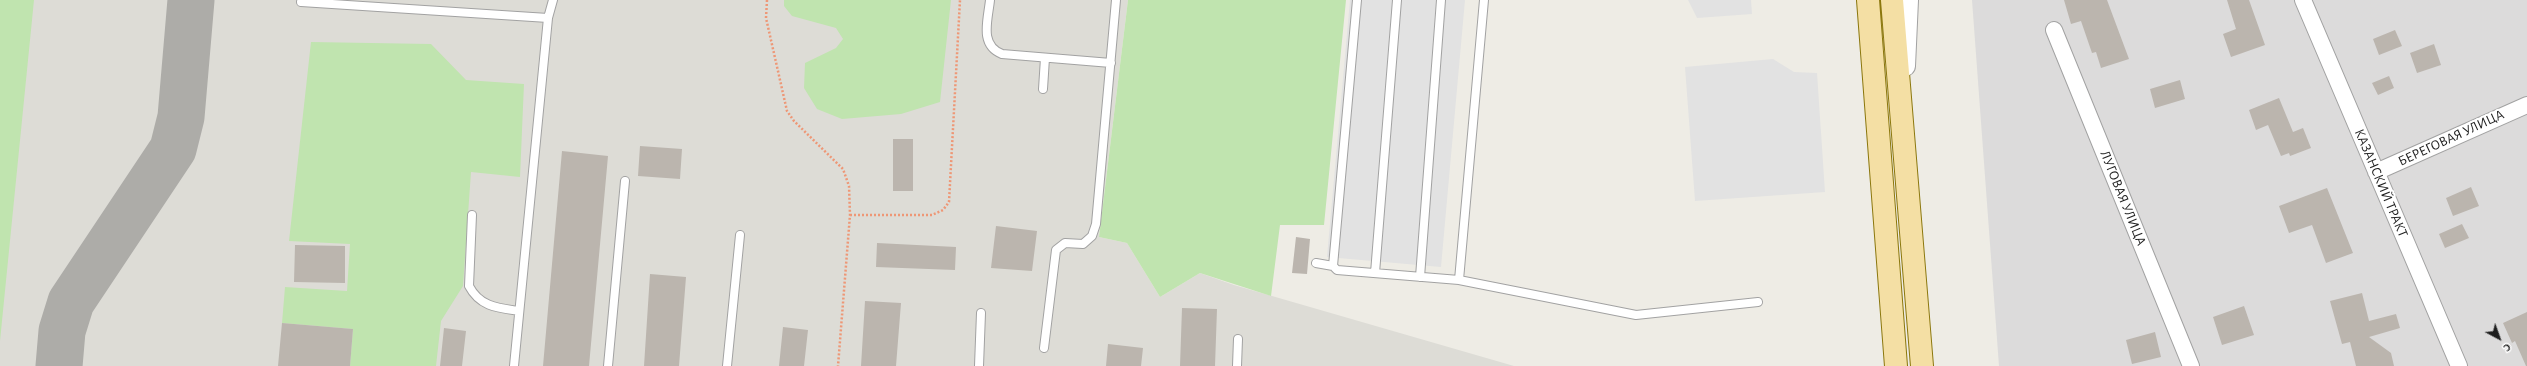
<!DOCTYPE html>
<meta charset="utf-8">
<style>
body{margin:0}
#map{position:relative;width:2527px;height:366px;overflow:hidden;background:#eeece5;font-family:"Alegreya Sans",sans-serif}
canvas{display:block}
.north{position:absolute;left:2479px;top:318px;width:40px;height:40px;-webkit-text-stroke:3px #fff;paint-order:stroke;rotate:139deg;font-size:11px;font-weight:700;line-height:16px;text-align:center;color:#1e1e1e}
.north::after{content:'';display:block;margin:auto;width:14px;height:18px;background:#1e1e1e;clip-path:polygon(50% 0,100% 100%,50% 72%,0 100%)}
</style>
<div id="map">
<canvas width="2527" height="366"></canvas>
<div class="north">С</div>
</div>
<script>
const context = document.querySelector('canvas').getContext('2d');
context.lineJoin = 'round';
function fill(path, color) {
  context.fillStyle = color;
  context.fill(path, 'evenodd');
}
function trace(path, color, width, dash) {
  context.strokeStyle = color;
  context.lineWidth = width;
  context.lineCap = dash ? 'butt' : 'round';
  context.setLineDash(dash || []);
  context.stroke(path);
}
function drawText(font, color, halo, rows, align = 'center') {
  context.font = font + ' "Alegreya Sans",sans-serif';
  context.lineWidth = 4;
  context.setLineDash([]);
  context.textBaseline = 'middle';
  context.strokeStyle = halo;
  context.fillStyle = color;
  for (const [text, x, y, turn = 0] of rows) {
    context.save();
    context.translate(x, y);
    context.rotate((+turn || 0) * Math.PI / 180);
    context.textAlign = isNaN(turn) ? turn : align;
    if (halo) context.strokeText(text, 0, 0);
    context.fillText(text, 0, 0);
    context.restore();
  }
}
const residential = new Path2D(`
 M1972 0H2527V366H1999Z`);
const airport = new Path2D(`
 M0 0H1128L1099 237 1127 243 1160 297 1200 273 1234 285 1514 366H0Z`);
const grass = new Path2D(`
 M0 0H34L0 341Z
 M784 0H951L940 102 901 114 842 119 817 109 804 88 805 63 836 48 843 39 836 28 792 16 784 6Z
 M1128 0H1346L1324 225H1280L1271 296 1200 273 1160 297 1127 243 1099 237Z
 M311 42 431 44 466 80 524 84 520 177 471 172 463 286 441 321 436 366H350L353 329 282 323 285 287 347 291 350 244 289 241Z`);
const parking = new Path2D(`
 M1350 0H1465L1441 267 1327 257Z
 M1688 0H1751L1752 14 1697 18Z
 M1773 59 1794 72 1817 73 1825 192 1695 201 1685 67Z`);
const taxiway = new Path2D(`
 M59 366 62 331 71 302 173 149 181 117 191 0`);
const building = new Path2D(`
 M2064 0H2107L2129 59 2101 68 2096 52 2092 53 2081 21 2071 24Z
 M2227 0H2249L2265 45 2231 57 2223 34 2236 29Z
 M2395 30 2402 46 2379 55 2373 39Z
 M2434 44 2441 65 2417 73 2410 53Z
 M2389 76 2394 88 2378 95 2372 83Z
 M2180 80 2185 99 2155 108 2150 89Z
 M2279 98 2293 132 2303 128 2311 148 2290 156 2289 153 2281 156 2268 125 2256 130 2249 110Z
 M893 139H913V191H893Z
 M640 146 682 149 680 179 638 176Z
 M562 151 608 156 589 366H543Z
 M2471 187 2479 206 2453 216 2446 198Z
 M2327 188 2353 253 2326 263 2312 225 2289 233 2279 206Z
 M2462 224 2469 238 2445 248 2439 234Z
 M996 226 1037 231 1032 271 991 268Z
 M1296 237 1310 239 1307 274 1292 273Z
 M877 243 956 247 955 270 876 267Z
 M295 245 345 246V283L294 282Z
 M650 274 686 277 679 366H644Z
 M2362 293 2369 321 2396 314 2400 328 2369 337 2391 353 2394 366H2356L2350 342 2342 344 2330 301Z
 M865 301 901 303 896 366H861Z
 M2244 306 2254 335 2222 345 2213 317Z
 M1182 308 1217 309 1215 366H1180Z
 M2527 312V366H2526L2515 341 2512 343 2503 323Z
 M282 323 353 329 350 366H278Z
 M783 327 808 330 804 366H779Z
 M444 328 466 331 462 366H440Z
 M2155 332 2161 357 2132 364 2126 340Z
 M1108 344 1143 348 1141 366H1106Z`);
const path = new Path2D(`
 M767 0 766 18 787 111 794 121 843 169 849 186 850 215 838 366
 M850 215H932L943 210 949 202 960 0`);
const service = new Path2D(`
 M990 0C988 20 979 45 1002 54L1111 63
 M1357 0 1333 266 1337 270 1459 280 1484 0
 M301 2 548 18 553 0
 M1043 89 1045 58
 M472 215 469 286C480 307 498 308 519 311
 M1316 263 1333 266
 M1375 273 1397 0
 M1420 277 1441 0
 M1459 280 1636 315 1758 302
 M1044 348 1056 250 1065 243 1083 244 1092 236 1096 224 1116 0
 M514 366 548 18
 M608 366 625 181
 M727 366 740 235
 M979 366 981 313
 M1237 366 1238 339`);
const minor = new Path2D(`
 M2303 0 2459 366
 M2054 30 2191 366
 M2376 172 2527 105`);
const tertiary = new Path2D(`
 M1905 66 1908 0`);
const primary = new Path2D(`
 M1868 0 1896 366
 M1892 0 1922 366`);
const streetNames = [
 ["БЕРЕГОВАЯ УЛИЦА",2451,138,-25],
 ["КАЗАНСКИЙ ТРАКТ",2381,183,67],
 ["ЛУГОВАЯ УЛИЦА",2123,198,68]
];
fill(residential, '#dcdbdb');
fill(airport, '#dddcd6');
fill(grass, '#c0e4af');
fill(parking, '#e2e2e2');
trace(taxiway, '#adaca8', 47);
fill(building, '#bbb5ae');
trace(service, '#a2a2a2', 10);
trace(minor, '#a2a2a2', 18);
trace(tertiary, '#a2a2a2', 22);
trace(primary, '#8b770d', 24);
trace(path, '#ee9776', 2.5, [2, 2]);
trace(service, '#fff', 8);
trace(minor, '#fff', 16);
trace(tertiary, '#fff', 20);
trace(primary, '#f4dfa4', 22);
drawText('14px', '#1e1e1e', '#fff', streetNames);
</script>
